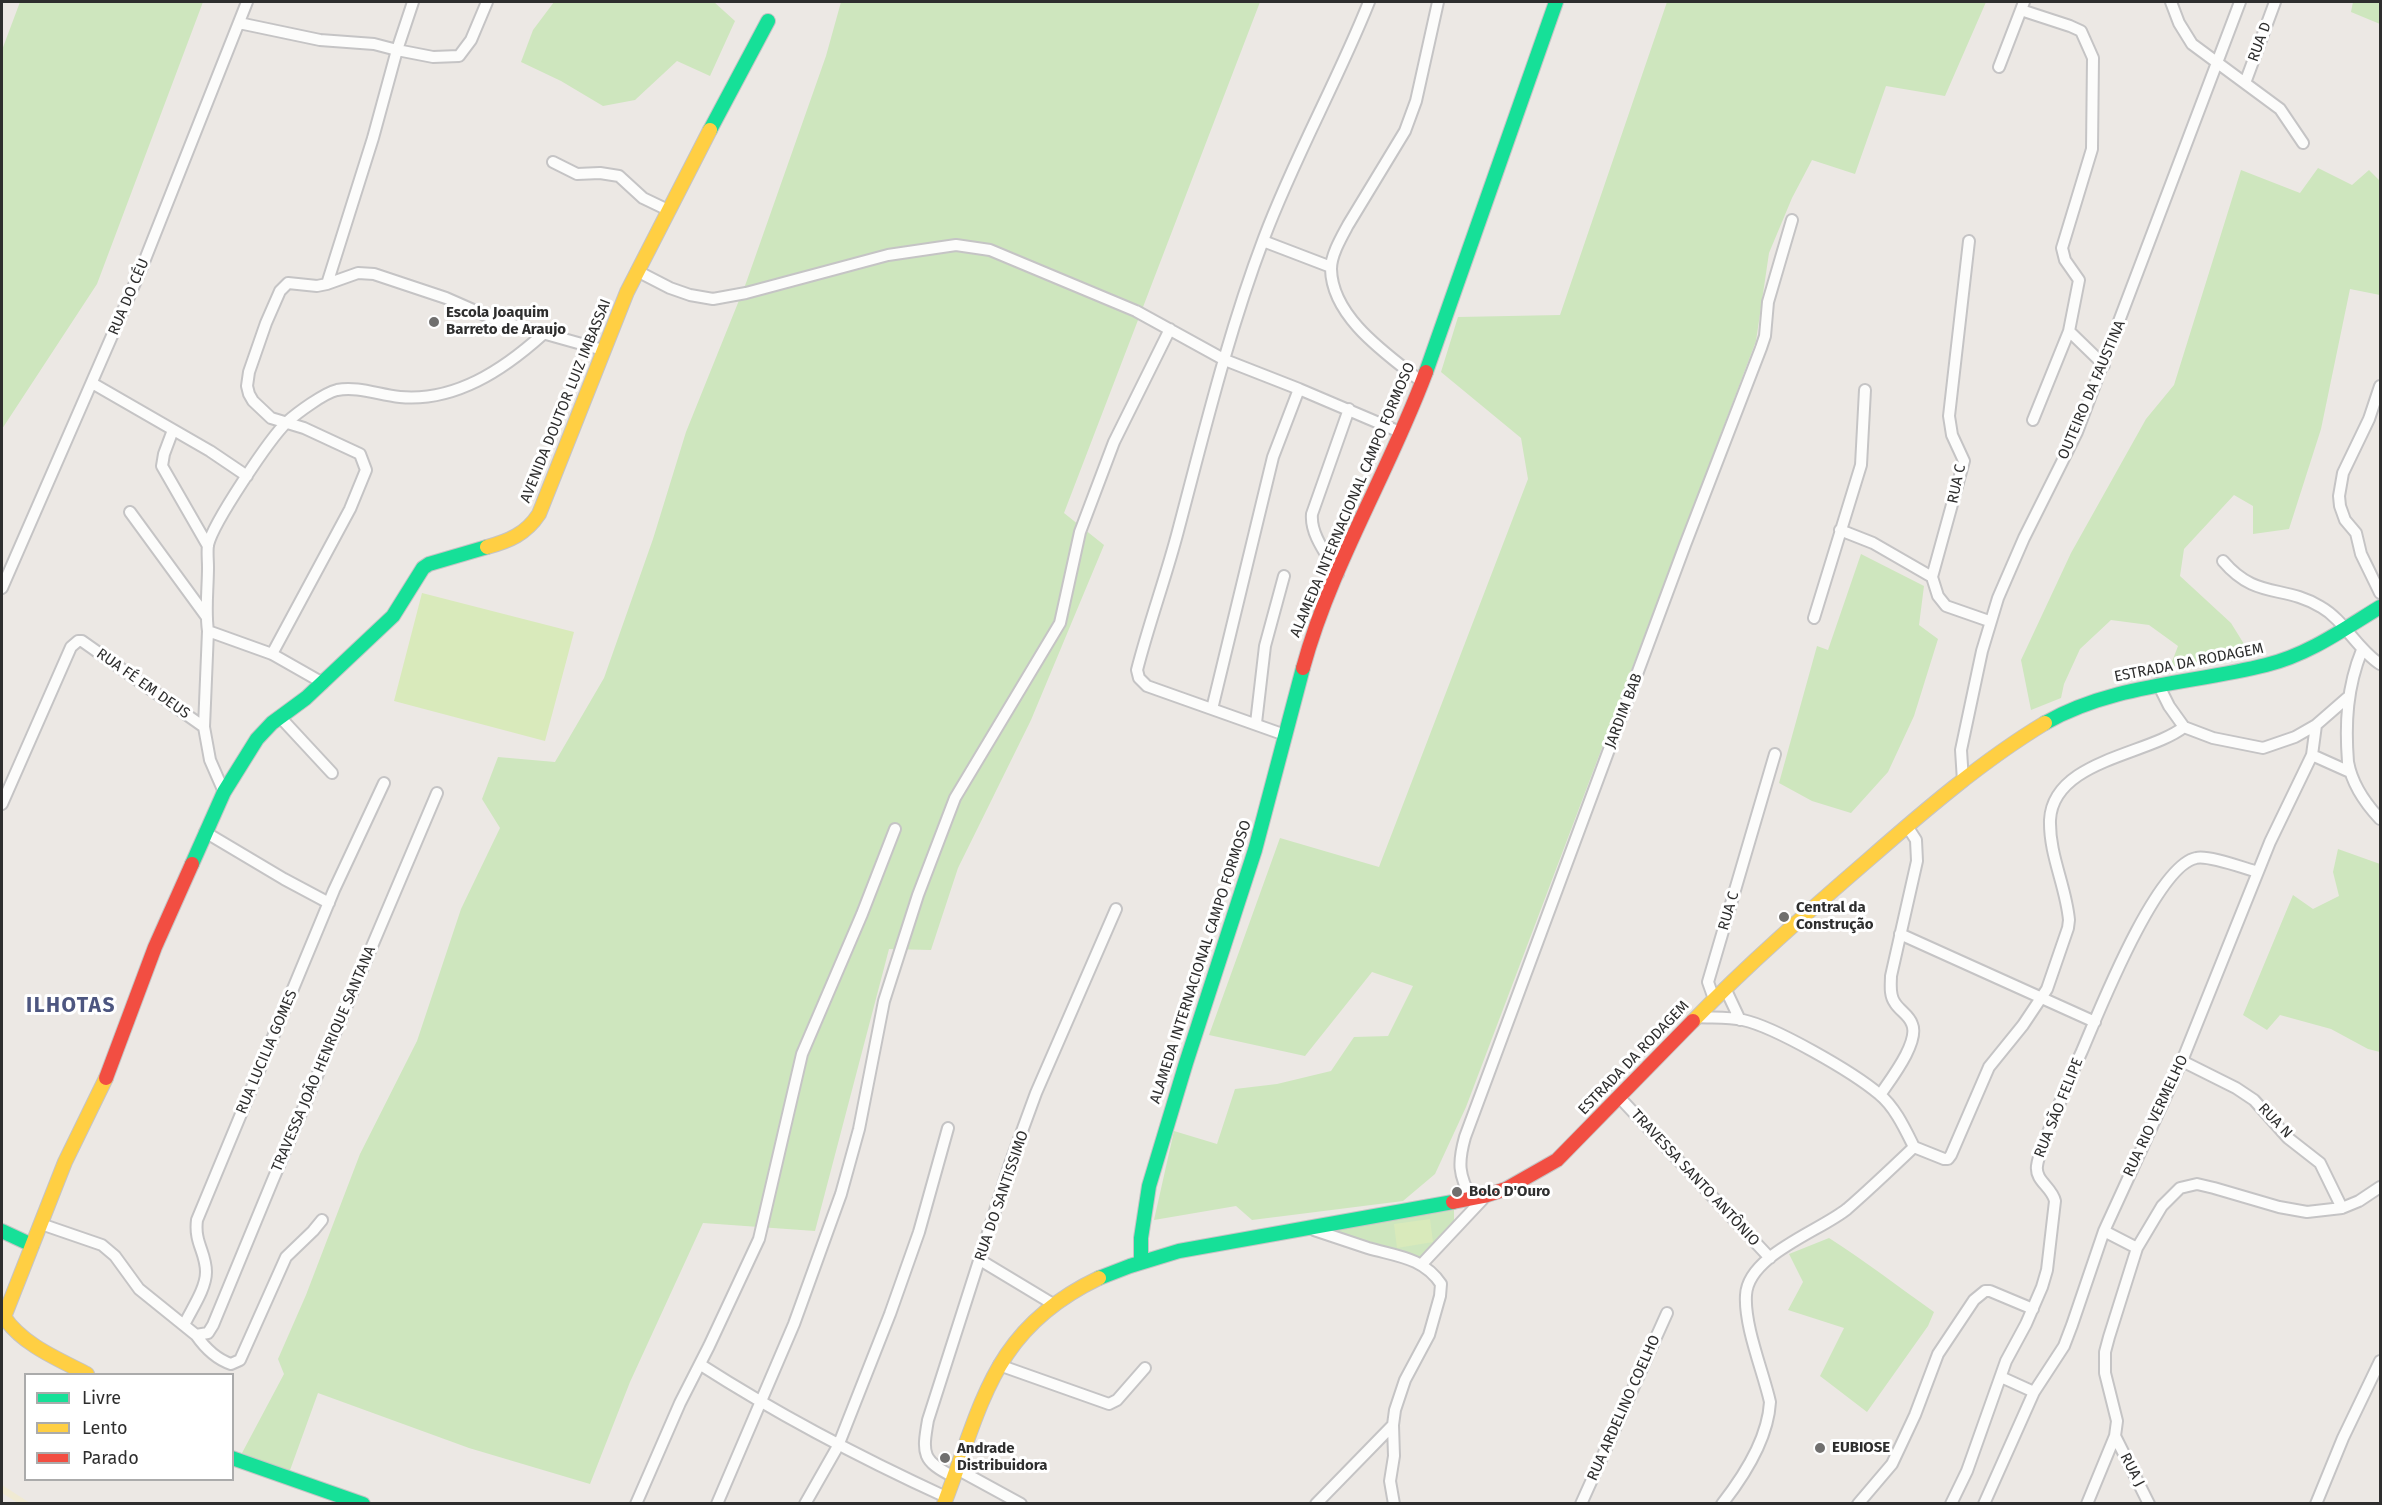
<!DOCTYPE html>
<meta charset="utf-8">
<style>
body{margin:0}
#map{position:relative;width:2382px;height:1505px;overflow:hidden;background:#ece8e4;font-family:"Fira Sans",sans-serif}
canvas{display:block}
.frame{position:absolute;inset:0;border:3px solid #2e2e2e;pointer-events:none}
.legend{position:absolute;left:24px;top:1373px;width:210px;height:108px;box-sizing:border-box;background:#fff;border:2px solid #ababab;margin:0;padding:8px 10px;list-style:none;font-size:18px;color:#2e2e2e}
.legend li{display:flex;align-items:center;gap:12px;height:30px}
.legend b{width:30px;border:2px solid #ababab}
</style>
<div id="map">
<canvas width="2382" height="1505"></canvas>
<div class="frame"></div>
<ul class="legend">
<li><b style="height:8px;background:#16e098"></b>Livre</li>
<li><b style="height:8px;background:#ffcf43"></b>Lento</li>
<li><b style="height:8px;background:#f24e42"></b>Parado</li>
</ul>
</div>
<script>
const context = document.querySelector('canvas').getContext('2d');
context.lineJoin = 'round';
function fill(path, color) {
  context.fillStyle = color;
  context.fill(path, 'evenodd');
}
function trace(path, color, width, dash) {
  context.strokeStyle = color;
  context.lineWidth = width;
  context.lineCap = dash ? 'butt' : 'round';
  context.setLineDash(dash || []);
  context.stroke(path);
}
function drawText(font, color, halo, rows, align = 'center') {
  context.font = font + ' "Fira Sans",sans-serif';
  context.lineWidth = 6;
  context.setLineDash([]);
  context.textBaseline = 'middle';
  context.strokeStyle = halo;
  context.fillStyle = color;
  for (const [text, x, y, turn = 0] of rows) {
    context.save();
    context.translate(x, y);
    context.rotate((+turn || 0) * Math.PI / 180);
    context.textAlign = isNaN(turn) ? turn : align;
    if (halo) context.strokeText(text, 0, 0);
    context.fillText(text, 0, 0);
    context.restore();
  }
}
const green = new Path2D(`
 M20 2H203L97 284 2 429V50Z
 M554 2H714L735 21 710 76 677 61 635 100 603 106 561 81 521 62 533 30Z
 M841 2H1260L1064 513 1104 545 1031 720 958 868 931 950 889 949 815 1231 703 1223 630 1382 590 1484 469 1448 318 1393 289 1473 242 1453 284 1374 278 1359 306 1295 360 1154 417 1041 461 909 500 828 482 799 498 757 555 762 604 678 653 539 686 432 746 283 826 56Z
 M1667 2H1986L1945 96 1886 86 1855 174 1812 160 1792 198 1769 253 1756 341 1466 1107 1435 1174 1403 1201 1252 1220 1236 1206 1154 1220 1174 1131 1217 1144 1235 1089 1277 1084 1331 1071 1354 1037 1388 1036 1413 986 1372 972 1305 1056 1209 1035 1280 838 1379 867 1528 479 1521 438 1441 372 1458 317 1560 315Z
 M2353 2H2380V24L2351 12Z
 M2318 168 2352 185 2369 170 2380 181V295L2350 289 2321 429 2289 529 2253 534V506L2234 495 2184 549 2180 576 2231 623 2249 652 2170 667 2178 646 2149 625 2111 620 2080 649 2064 684 2061 698 2031 710 2021 660 2071 553 2146 419 2174 385 2241 170 2300 193Z
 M1861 554 1924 586 1919 625 1938 639 1914 716 1888 772 1851 813 1812 801 1779 783 1817 646 1828 650Z
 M2338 849 2380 864V1052L2368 1049 2331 1029 2280 1015 2267 1030 2243 1015 2293 895 2313 909 2339 896 2333 872Z
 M1454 1210V1222L1424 1258 1380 1248 1338 1234 1339 1228Z
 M1829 1238C1865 1261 1899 1287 1934 1312L1928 1326 1867 1412 1820 1376 1844 1328 1788 1310 1803 1282 1789 1254Z`);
const sand = new Path2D(`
 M2 1485 30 1503H18L2 1493Z`);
const pitch = new Path2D(`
 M422 593 574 632 545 741 394 701Z
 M1430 1219 1433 1242 1397 1248 1394 1224Z`);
const street = new Path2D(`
 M2171 2 2179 23 2192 44 2280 109 2303 143
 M2021 10 2070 26 2081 31 2093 58 2092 149 2062 248 2065 260 2079 280 2069 331 2104 365
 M239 23 320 40 374 44 397 50 413 2
 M1999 67 2024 2
 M2245 83 2275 2
 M553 162 577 174 600 173 619 176 643 198 668 210
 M1263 241 1331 267
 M1969 241 1949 416 1952 435 1964 461 1932 577 1938 596 1946 606 1989 621
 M637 271 670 288 690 295 713 299 746 293 888 255 956 245 990 250 1136 311 1225 360 1299 389 1400 432
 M327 284 373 138 397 50 433 57 459 56 471 40 487 2
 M1422 382C1388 355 1332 318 1331 269 1331 255 1341 238 1348 225L1405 131 1416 101 1438 2
 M92 383 210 451 247 476
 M2380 386 2369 419 2343 473 2339 496 2340 506 2345 520 2356 533 2361 554 2380 593
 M2033 420 2069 331
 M173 430 164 454 162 466 208 546
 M130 512 206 616
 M1840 530 1873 543 1932 577
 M2223 561C2256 600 2283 584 2321 607 2344 620 2356 648 2380 664
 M1338 574C1328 556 1310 535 1312 514L1349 409
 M2 588 142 267 247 2
 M1814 618 1861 465 1865 390
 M208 631 272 654 323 683
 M2362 650C2347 687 2345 723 2348 762 2352 784 2365 803 2380 819
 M272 654 350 509 366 470 360 454 304 428 271 418 253 401 249 394 247 386 249 372 266 323 280 291 288 283 317 286 327 284 358 273 374 274 446 298 496 320 603 350
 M2158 684 2169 706 2184 727 2213 738 2263 748 2295 737 2316 725 2347 698
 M1212 709 1273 457 1299 389
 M280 717 332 773
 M1256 723 1265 646 1284 576
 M1285 735 1147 686 1139 678 1137 670C1149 623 1166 577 1178 531 1204 433 1228 333 1264 238 1294 158 1337 82 1369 2
 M2312 755 2350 772
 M1963 781 1961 750 1982 651 1998 598 2024 538 2077 432 2240 2
 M224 792 210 760 204 727 208 631C205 610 208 589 208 567 208 560 207 552 208 545 213 523 270 438 287 422 297 413 324 393 337 390 358 386 379 395 400 397 455 402 503 370 542 335
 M2 804 71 647 78 641H82L204 727
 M205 832 284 879 329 903
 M1900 934 2095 1022
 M1725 988 1740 1020
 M1714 999 1708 982 1775 754
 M1697 1017C1712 1018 1728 1017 1743 1020 1775 1027 1853 1072 1879 1094 1895 1107 1905 1129 1914 1147
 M2182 1061 2236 1088 2254 1100 2288 1138 2320 1163 2342 1208
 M1880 1095C1890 1080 1920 1042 1912 1024 1909 1015 1900 1011 1895 1003 1889 995 1891 984 1891 976L1917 861 1916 840 1907 826
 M1619 1097 1770 1258
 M1914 1147 1944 1159H1948L1951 1155 1989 1067 2023 1025 2047 989 2068 928 2069 920C2066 886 2049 855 2050 820 2053 760 2148 755 2184 727
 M1472 1199C1458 1175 1458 1162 1465 1137L1685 545 1761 348 1765 336 1768 302 1792 220
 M41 1224 102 1245 115 1256 139 1289 196 1335 208 1333 213 1325 272 1182 437 793
 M1314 1230C1332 1236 1350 1242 1368 1248 1395 1256 1423 1257 1441 1284L1440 1296 1429 1335 1405 1380 1395 1410 1393 1425 1394 1456 1390 1481 1394 1504
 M2104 1231 2137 1248
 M980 1260 1053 1304
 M1421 1265 1483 1199
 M184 1325C191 1310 206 1289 206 1272 206 1252 194 1243 197 1220L334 890 384 783
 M196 1335C205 1348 216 1359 231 1364L240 1360 286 1257 313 1231 322 1220
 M701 1365C779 1415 861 1458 946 1497
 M999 1365 1109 1404 1117 1400 1145 1368
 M2001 1377 2034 1392
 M2115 1436 2149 1504
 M957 1469 1021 1504
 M954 1477C922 1461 922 1454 928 1420L1010 1164 1036 1093 1116 909
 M636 1504 680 1403 709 1346 759 1239 802 1054 862 914 895 829
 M717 1504 794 1324 841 1194 859 1129 884 1001 918 895 955 798 1060 623 1080 532 1114 442 1170 329
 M805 1504 838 1446 890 1314 919 1232 948 1128
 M1316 1504 1393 1425
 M1581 1504 1667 1313
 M1722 1504C1744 1476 1768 1438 1770 1402 1763 1371 1744 1326 1746 1295 1748 1255 1820 1231 1847 1209 1870 1189 1892 1168 1914 1147
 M1858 1504 1892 1464 1915 1415 1938 1354 1974 1300 1985 1291H1990L2033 1309
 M1951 1504 1967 1471 2006 1361 2026 1324 2042 1287 2047 1270 2055 1201C2052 1187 2035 1181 2037 1166 2038 1156 2044 1145 2047 1135 2058 1107 2069 1079 2082 1051 2098 1014 2156 866 2196 858 2209 855 2243 868 2258 872
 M1984 1504 2034 1392 2064 1346 2072 1325 2104 1231 2182 1061 2270 842 2312 755 2316 725
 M2087 1504 2115 1436 2117 1421 2105 1373V1352L2109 1337 2137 1248 2162 1206 2180 1188 2197 1184 2214 1188 2279 1207 2307 1212 2342 1208 2359 1201 2380 1187
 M2316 1504 2343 1438 2380 1361`);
const fast = new Path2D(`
 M710 130 768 21
 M1426 372 1556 2
 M2045 723C2114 684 2191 684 2266 665 2308 655 2344 629 2380 607
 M192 864 224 792 257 739 272 723 306 698 393 616 423 568 429 564 487 547
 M2 1231 32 1245
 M1141 1261V1238L1149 1186 1186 1063 1255 850 1303 668
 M1099 1278 1130 1266 1179 1251 1453 1202
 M232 1458 363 1504`);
const slow = new Path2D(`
 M487 547C509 541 526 534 539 514L627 292 710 130
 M1693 1021C1748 964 1808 912 1868 860 1924 811 1982 761 2045 723
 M87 1374C58 1359 23 1345 4 1317L65 1162 106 1078
 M944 1504C983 1403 992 1329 1099 1278`);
const jam = new Path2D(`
 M1303 668C1331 565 1389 472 1426 372
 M106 1078 155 947 192 864
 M1453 1202 1484 1196 1506 1189 1557 1160 1693 1021`);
const markers = [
 [434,322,6,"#706f6e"],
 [1784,917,6,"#706f6e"],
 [1457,1192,6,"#706f6e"],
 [1820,1448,6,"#706f6e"],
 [945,1458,6,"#706f6e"]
];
const streetNames = [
 ["RUA D",2260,42,-70],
 ["RUA DO CÉU",129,297,-67],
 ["OUTEIRO DA FAUSTINA",2092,390,-67],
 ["AVENIDA DOUTOR LUIZ IMBASSAI",566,401,-68],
 ["RUA C",1957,484,-78],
 ["ALAMEDA INTERNACIONAL CAMPO FORMOSO",1353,500,-67],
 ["ESTRADA DA RODAGEM",2189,663,-11],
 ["RUA FÉ EM DEUS",143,684,35],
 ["JARDIM BAB",1624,711,-69],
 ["RUA C",1729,911,-74],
 ["ALAMEDA INTERNACIONAL CAMPO FORMOSO",1201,962,-72],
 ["RUA LUCILIA GOMES",267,1052,-67],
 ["ESTRADA DA RODAGEM",1634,1058,-46],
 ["TRAVESSA JOÃO HENRIQUE SANTANA",324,1059,-67],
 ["RUA SÃO FELIPE",2059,1108,-68],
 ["RUA RIO VERMELHO",2156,1116,-65],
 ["RUA N",2275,1121,46],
 ["TRAVESSA SANTO ANTÔNIO",1695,1178,47],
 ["RUA DO SANTISSIMO",1002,1196,-71],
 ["RUA ARDELINO COELHO",1624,1408,-66],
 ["RUA J",2132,1470,63]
];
const poiNames = [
 ["Escola Joaquim",446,313],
 ["Barreto de Araujo",446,330],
 ["Central da",1796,908],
 ["Construção",1796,925],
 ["Bolo D'Ouro",1469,1192],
 ["EUBIOSE",1832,1448],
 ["Andrade",957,1449],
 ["Distribuidora",957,1466]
];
const districtNames = [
 ["ILHOTAS",71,1006]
];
fill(green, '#cee6be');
fill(sand, '#f0ead3');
fill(pitch, '#d9eabb');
trace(street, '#c5c4c5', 14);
trace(fast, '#c5c4c5', 16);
trace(slow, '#c5c4c5', 16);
trace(jam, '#c5c4c5', 16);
trace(street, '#fcfcfb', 10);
trace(fast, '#16e098', 14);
trace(slow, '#ffcf43', 14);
trace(jam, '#f24e42', 14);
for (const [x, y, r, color] of markers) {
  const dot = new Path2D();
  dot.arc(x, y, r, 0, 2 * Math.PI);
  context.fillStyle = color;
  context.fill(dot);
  trace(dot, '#fff', 2);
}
drawText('15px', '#2e2e2e', '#fff', streetNames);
drawText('bold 15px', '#2e2e2e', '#fff', poiNames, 'left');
context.letterSpacing = '1.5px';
drawText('bold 21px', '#4d5680', '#fff', districtNames);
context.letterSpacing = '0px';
</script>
